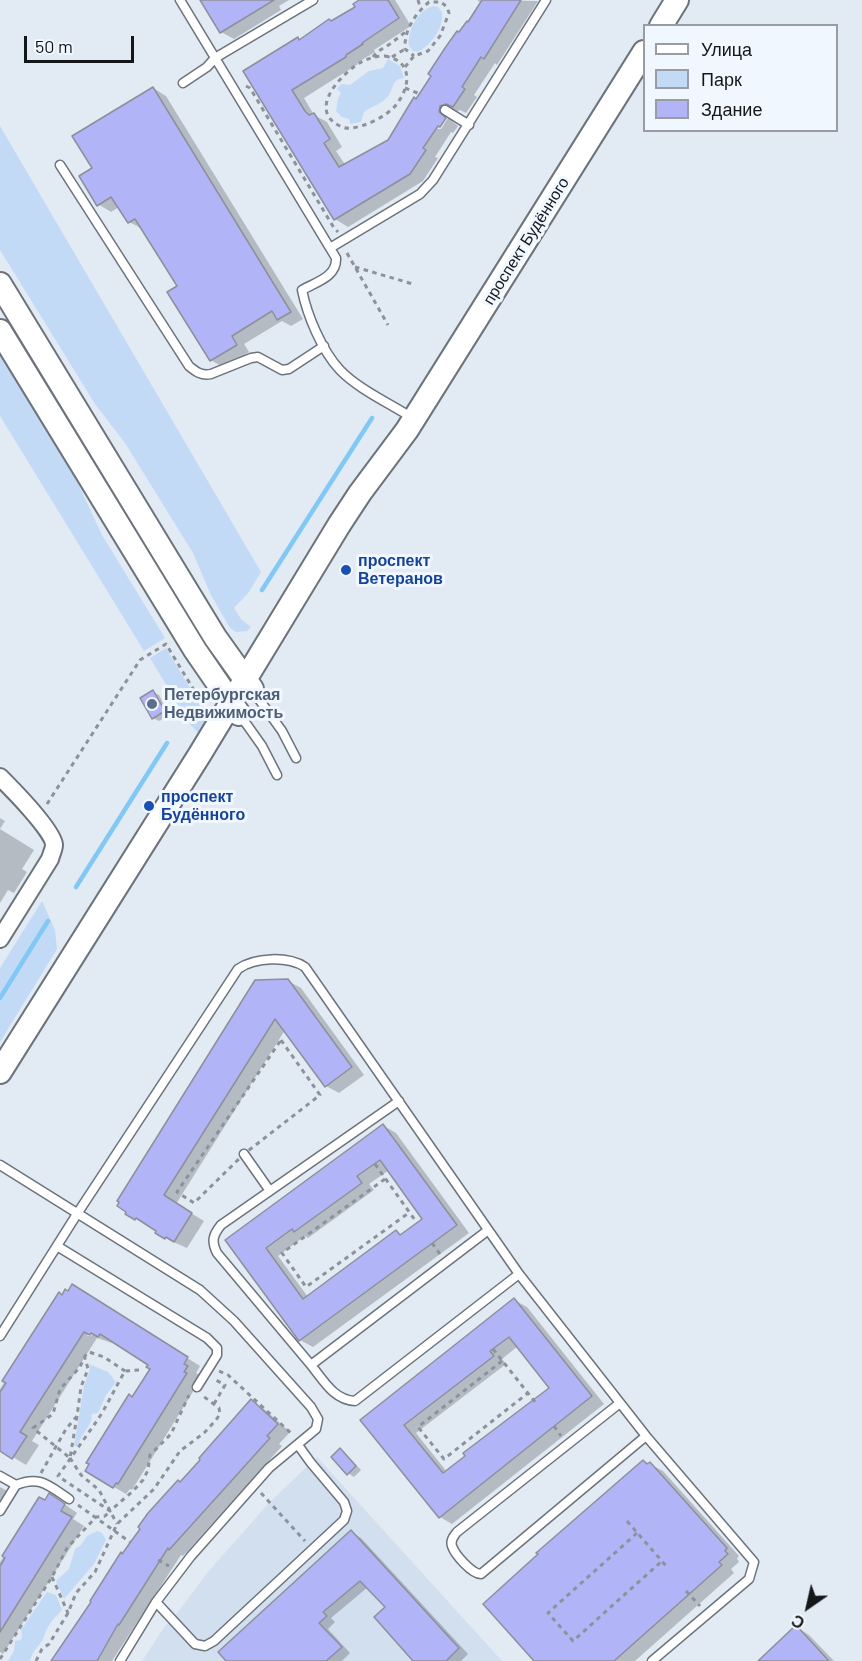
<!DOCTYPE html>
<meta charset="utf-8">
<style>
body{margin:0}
#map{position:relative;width:862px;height:1661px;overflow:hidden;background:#e2eaf4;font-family:Barlow,sans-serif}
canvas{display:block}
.legend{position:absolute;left:643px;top:24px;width:195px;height:108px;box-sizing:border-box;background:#f1f7ff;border:2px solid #999da3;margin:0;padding:8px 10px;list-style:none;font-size:18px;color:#14171a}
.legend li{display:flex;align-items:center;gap:12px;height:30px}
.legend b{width:30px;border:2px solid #999da3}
.north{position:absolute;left:778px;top:1577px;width:60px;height:60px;-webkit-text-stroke:4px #f1f7ff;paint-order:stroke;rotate:214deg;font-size:16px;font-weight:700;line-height:24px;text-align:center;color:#14171a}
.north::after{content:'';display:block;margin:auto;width:21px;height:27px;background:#14171a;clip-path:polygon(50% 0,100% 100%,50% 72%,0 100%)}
.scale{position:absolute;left:24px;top:36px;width:110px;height:27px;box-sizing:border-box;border:3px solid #14171a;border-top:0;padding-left:8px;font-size:18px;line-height:21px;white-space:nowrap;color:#14171a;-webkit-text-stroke:4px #f1f7ff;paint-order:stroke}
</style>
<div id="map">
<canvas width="862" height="1661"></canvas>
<ul class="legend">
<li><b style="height:8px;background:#fff"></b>Улица</li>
<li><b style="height:16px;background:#c3daf7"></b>Парк</li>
<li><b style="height:16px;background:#b1b4f7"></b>Здание</li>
</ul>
<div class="north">С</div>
<div class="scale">50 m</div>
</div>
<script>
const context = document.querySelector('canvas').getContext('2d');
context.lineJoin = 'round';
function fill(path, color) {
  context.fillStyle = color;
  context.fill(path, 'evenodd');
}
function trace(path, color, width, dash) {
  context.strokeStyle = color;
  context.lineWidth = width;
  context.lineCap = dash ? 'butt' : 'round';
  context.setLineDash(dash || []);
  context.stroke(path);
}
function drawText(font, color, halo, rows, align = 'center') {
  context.font = font + ' Barlow,sans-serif';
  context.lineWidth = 6;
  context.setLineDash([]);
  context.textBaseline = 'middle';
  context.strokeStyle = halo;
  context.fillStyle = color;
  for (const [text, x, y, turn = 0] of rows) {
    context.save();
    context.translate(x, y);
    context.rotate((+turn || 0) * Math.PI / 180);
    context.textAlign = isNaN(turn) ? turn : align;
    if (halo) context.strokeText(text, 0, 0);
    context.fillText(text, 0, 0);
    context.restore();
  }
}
const built = new Path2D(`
 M317 1457 502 1661H142L165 1626 172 1620 208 1572 269 1503Z`);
const green = new Path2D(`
 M433 6 438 7 442 12C444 28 432 44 418 52L413 51 409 46C407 31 418 10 433 6Z
 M388 59 400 66 404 78C392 79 394 87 389 95 383 104 372 106 364 112L361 122 350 124 349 119 342 117 336 111 338 99 341 93 337 89 341 84 350 85 369 71 383 68Z
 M0 126 261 572 249 592 234 608 241 619 251 627 247 631 236 632 230 628 211 595 193 553 125 443 95 404 0 250Z
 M0 354 75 477 102 535 165 638 144 651 0 416Z
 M166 648 205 713 206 719 199 734 190 724 150 658Z
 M42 901 55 930 57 949 0 1042V968Z
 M89 1364 108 1372 116 1382 106 1395 98 1413 92 1414C92 1427 81 1433 78 1446H74L84 1386 90 1369Z
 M97 1531 102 1533 106 1540 94 1564 64 1599 56 1581 69 1569 75 1549 81 1545 87 1536Z
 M47 1592 56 1595 62 1610C50 1623 49 1623 43 1639 39 1647 33 1649 30 1661H8L14 1651 15 1641 21 1640 22 1635 21 1630Z`);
const shadow = new Path2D(`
 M202 0H289L279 6 281 10 234 39 221 32Z
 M362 0H395L411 26 374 50 375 52 357 63 358 64 304 98 314 115 327 122 342 147 336 151 346 166 389 141 480 2 477 0 538 1 497 65 495 63 474 95 477 97 466 113 460 110 453 113 452 121 458 126 453 133 451 132 435 157 438 158 423 181 348 227 335 219 245 71 298 39 301 41 357 7ZM449 111 451 113 441 129H437Z
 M153 88 166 96 303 319 291 326 282 321 244 344 249 352 224 368 211 360 179 287 143 229 129 222 119 207 111 212 98 204 94 168Z
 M153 692 159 695 170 715 159 721 153 718Z
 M0 818 5 821 0 829 34 850 22 869 27 872 14 893 8 890 0 903Z
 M288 981 301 988 364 1075 339 1093 326 1086 285 1030 176 1204 204 1221 187 1248 169 1240 157 1232 158 1230 149 1225 148 1226 127 1213Z
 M384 1126 396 1133 469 1233 313 1347 300 1340 227 1240ZM389 1170 424 1220 402 1235 396 1232 308 1297 278 1256 305 1236 308 1238 374 1190 369 1184Z
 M59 1294 62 1296 85 1294 200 1366 196 1373 200 1375 199 1382 132 1490 130 1489 126 1494 114 1487 133 1399 152 1369 150 1364 113 1341 112 1343 97 1338 32 1441 39 1445 26 1465 0 1449V1389ZM94 1326 97 1327 91 1336H87Z
 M514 1300 527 1307 604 1404 452 1524 440 1517 362 1420ZM518 1346 551 1388 447 1472 416 1433 506 1364 502 1359Z
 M251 1401 264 1409 290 1432 279 1444 282 1446 183 1556 181 1555 112 1661H54L123 1555 181 1483Z
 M340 1450 346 1454 361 1470 354 1477 348 1473Z
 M644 1461 663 1471 739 1556 737 1558 739 1562 731 1569 734 1573 635 1661H536Z
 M0 1487 9 1492 0 1506Z
 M40 1499 46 1502 63 1503 77 1513 73 1519 84 1526 3 1654 0 1652V1562Z
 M351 1532 361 1538 468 1654 461 1661H414L387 1608 368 1587 331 1618 335 1622 328 1629 350 1653 342 1661H228Z
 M796 1627 809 1635 834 1661H760Z`);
const stream = new Path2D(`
 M262 590 372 418
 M76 887 167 743
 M0 998 48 921`);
const building = new Path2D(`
 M200 0H274L220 33Z
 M359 0H388L399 18 362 43 363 44 346 55V57L292 90 305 111 309 115 314 113 330 139 324 143 339 167 388 140 414 97 416 99 431 76 428 74 445 48 457 31 459 32 467 21 468 22 482 0H521L484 59 481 57 462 87 465 89 453 107 446 104 440 106 439 112 446 118 440 127 438 126 423 148 426 150 410 174 334 220 243 71 298 37 299 40 329 19 331 21 355 7 353 4Z
 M153 87 291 312 277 320 272 311 232 336 237 345 210 361 167 292 177 286 135 219 128 223 111 197 97 206 79 176 92 168 72 136Z
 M153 690 165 711 152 719 140 698Z
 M288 979 352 1067 325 1087 275 1019 164 1195 192 1213 174 1242 166 1237 165 1239 155 1233 156 1231 136 1218 135 1220 125 1214 126 1212 117 1206 119 1202 117 1201 255 980Z
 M383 1124 457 1225 299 1341 225 1240ZM380 1160 422 1219 400 1235 396 1230 303 1299 266 1248 292 1229 294 1232 362 1183 357 1176Z
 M72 1284 188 1357 184 1364 188 1366 184 1372 187 1373 118 1484 116 1483 113 1488 85 1471 89 1464 86 1463 129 1394 132 1397 150 1369 146 1367 148 1365 100 1334 98 1337 91 1333 90 1335 84 1332 20 1432 27 1436 12 1459 0 1451V1392L6 1383 2 1381 59 1292 62 1295 65 1289 68 1291Z
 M514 1298 592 1396 439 1518 360 1420ZM509 1337 549 1388 463 1453 465 1456 443 1473 404 1425 494 1356 490 1351Z
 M251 1399 278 1424 267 1436 270 1438 169 1550 168 1548 119 1625 118 1624 97 1661H51L91 1602 90 1601 121 1552 122 1554 140 1529 138 1527 148 1513 178 1480 180 1482 200 1460 199 1458Z
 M340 1448 356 1466 347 1475 331 1457Z
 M643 1460 647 1464 650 1462 727 1548 725 1551 728 1554 719 1562 722 1565 614 1661H534L483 1604 538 1554 536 1553Z
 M49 1493 65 1504 61 1511 72 1517 0 1632V1566L5 1558 2 1556 39 1497 45 1500Z
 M351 1530 459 1648 446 1661H413L374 1617 385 1607 360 1581 323 1612 327 1616 319 1623 342 1647 326 1661H226L218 1652Z
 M796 1625 829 1661H758Z`);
const path = new Path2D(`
 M418 0 421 10
 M385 56C413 61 411 86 396 105 387 116 365 127 351 128 346 129 342 127 338 125 307 108 344 71 363 61 370 58 377 56 385 56Z
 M373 57 377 52 390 44 408 30
 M392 57 405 49
 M405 67 414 56 428 51 440 36 449 13 447 7 441 2H429C415 14 404 30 405 49L414 56
 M246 86 250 88 334 228 338 232
 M405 88 420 94
 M347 253 388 325
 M355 267 413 284
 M47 804 140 660 166 644 206 710
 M281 1040 320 1095 244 1154 194 1203 177 1192Z
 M375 1164 417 1223
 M385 1179 282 1253 306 1287 410 1212
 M432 1243 440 1254
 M493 1349 535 1402
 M502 1361 418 1427 444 1459 528 1393
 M139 1370 125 1371C115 1388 105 1410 94 1425 82 1442 70 1459 58 1476L110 1511 133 1491 143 1480 148 1470 150 1455 171 1434 189 1395
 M219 1371 228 1375 293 1435
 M214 1404 225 1385 214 1379
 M77 1416 70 1458 33 1428 53 1414 60 1389 80 1367 85 1356 89 1352 104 1357 125 1371
 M554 1426 561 1436
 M70 1458 81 1475 99 1490 117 1524
 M41 1473 66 1429 77 1416 81 1387 88 1369 85 1358
 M261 1493 305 1541
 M78 1505 130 1542
 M627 1521 667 1567
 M637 1533 548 1613 573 1641 662 1561
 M158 1560 169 1566
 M52 1577 68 1613
 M686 1591 700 1606
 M0 1659 52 1577 67 1548 96 1517 105 1516 110 1511
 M36 1661 42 1649 49 1644 68 1613 76 1593 95 1572 117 1524 154 1489 180 1451 204 1433 216 1420 220 1414 219 1408 203 1396`);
const lane = new Path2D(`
 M180 0 336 258C337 277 316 282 302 290 307 315 322 351 340 370 358 389 391 404 414 419
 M183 83 207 67 215 58 313 0
 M445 110 469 125
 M60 165 189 366C196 372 202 376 211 374L251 358 258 357 282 370 289 369 324 346
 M330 248 420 194 433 180 546 0
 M253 691 282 731 296 758
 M240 715 262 746 277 775
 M399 1101 221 1225C213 1235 211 1241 217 1253L311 1365 487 1231
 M244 1154 270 1191
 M0 1165 200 1290 234 1321 311 1407 318 1419 316 1429 269 1468 191 1556 156 1602 120 1661
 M57 1246 207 1338 217 1348V1355L197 1387
 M0 1336 77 1214 238 969C255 957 288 956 305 967L519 1274 646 1436 754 1562 749 1579 652 1661
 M311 1365C324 1381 334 1400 355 1401L519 1274
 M620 1403 457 1532C454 1536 450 1540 452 1546 455 1555 472 1574 481 1574L646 1436
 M0 1476 16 1485 0 1511
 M16 1485C40 1475 49 1486 69 1499
 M156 1602 195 1644 205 1646 214 1641 344 1520 347 1511 344 1502 311 1463 298 1445`);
const street = new Path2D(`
 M0 777C11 788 54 831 54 845 54 849 51 855 50 859L0 939`);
const secondary = new Path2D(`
 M661 26 677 0
 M0 284 215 637 252 689
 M0 331 195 650 239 714
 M0 1072 200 754 339 525 360 493 407 430 644 52`);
const markers = [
 [346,570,6,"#1a4fb4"],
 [152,704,6,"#5c6f8a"],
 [149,806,6,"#1a4fb4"]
];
const streetNames = [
 ["проспект Будённого",526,241,-58]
];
const transitNames = [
 ["проспект",358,561],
 ["Ветеранов",358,579],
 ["проспект",161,797],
 ["Будённого",161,815]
];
const serviceNames = [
 ["Петербургская",164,695],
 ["Недвижимость",164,713]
];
fill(built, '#d2dfee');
fill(green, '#c3daf7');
fill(shadow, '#0003');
trace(stream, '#82c8f4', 4.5);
fill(building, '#b1b4f7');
trace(building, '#8e8f9a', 1.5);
trace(lane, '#6c737b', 11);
trace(street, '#6c737b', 20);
trace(secondary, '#6c737b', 26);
trace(path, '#8c9299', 3, [4.5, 4.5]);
trace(lane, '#fff', 8);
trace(street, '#fff', 16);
trace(secondary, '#fff', 22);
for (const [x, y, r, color] of markers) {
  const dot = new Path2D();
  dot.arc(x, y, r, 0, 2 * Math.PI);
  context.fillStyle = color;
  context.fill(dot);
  trace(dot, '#f1f7ff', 2);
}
drawText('16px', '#14171a', '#f1f7ff', streetNames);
drawText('bold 16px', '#164399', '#f1f7ff', transitNames, 'left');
drawText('bold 16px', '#4e5e75', '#f1f7ff', serviceNames, 'left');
</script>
